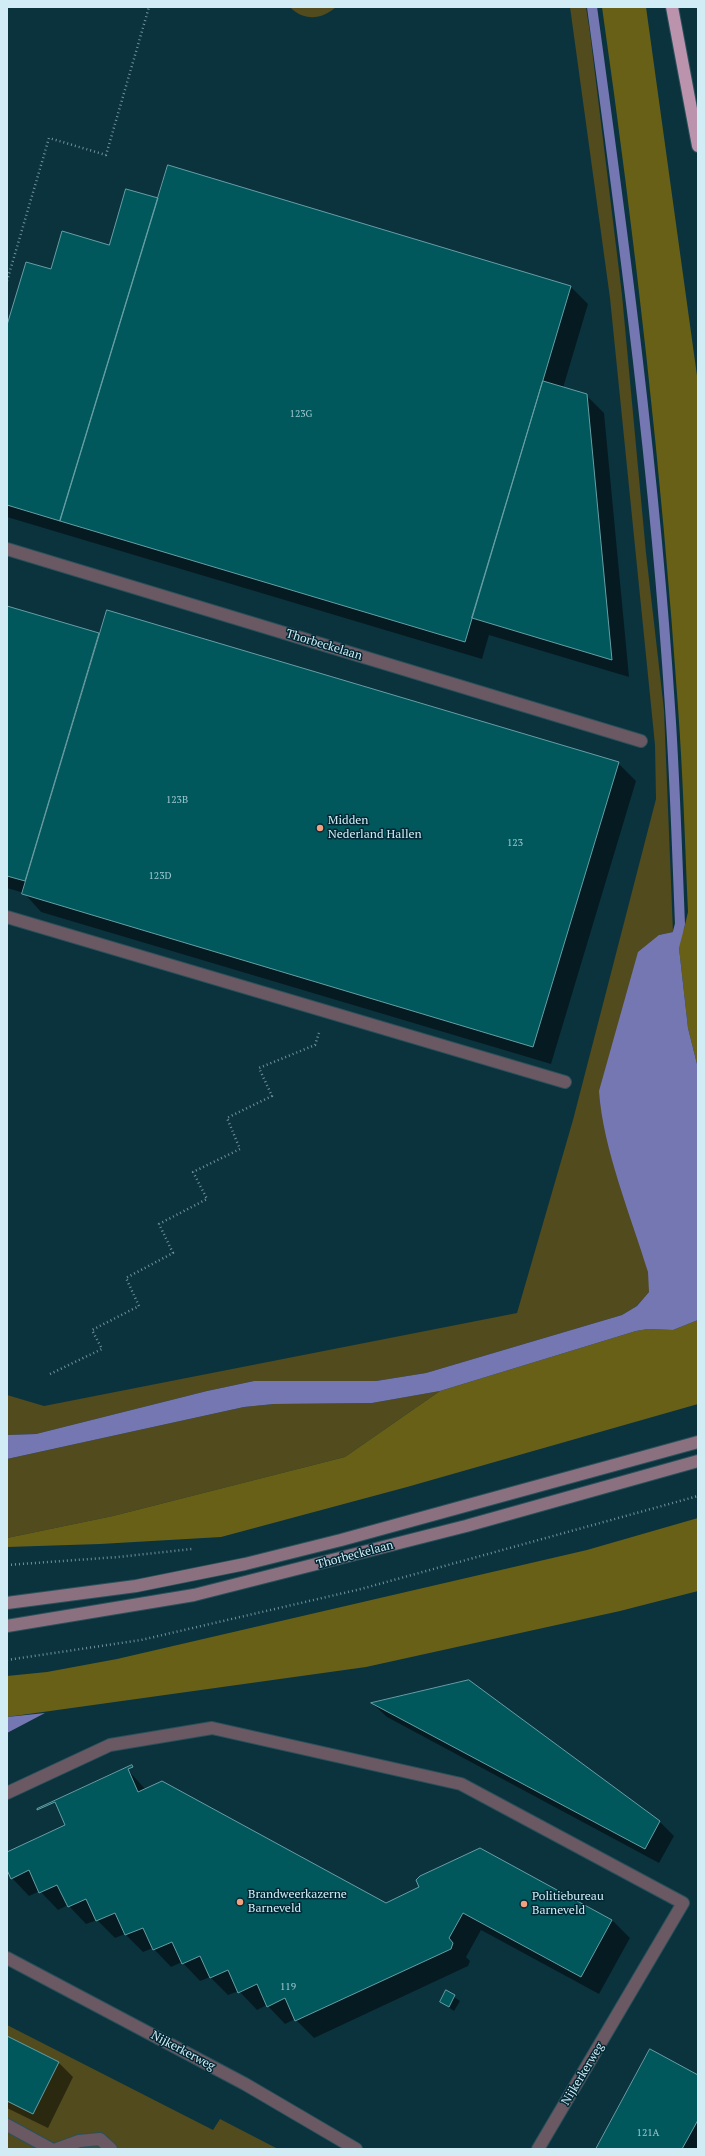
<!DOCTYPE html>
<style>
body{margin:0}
#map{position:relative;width:705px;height:2156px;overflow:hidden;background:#0b333e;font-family:"PT Serif",serif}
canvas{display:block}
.frame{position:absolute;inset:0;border:8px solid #d2ecf5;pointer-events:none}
</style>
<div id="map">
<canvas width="705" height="2156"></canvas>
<div class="frame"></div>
</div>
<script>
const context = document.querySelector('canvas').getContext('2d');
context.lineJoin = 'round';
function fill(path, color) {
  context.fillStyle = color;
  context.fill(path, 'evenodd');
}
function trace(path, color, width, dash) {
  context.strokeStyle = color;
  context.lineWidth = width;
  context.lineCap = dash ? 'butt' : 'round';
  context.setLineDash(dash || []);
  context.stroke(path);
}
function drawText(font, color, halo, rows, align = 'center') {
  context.font = font + ' "PT Serif",serif';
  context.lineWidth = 3;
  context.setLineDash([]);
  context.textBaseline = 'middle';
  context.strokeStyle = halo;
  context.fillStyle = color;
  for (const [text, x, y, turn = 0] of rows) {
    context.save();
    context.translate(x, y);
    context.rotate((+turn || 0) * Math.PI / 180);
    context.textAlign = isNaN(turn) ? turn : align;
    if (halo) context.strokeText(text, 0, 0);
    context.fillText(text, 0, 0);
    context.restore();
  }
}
const green = new Path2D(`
 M290 7H336C322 20 303 21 290 7Z
 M570 7H586L590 33 622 295 646 553 664 710 673 932 659 935 649 1292 637 1306 622 1315 426 1373 376 1381H254L207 1391 36 1434 7 1435V1395L44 1406 517 1313 573 1120 656 799 655 745 610 298Z
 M440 1391 345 1457 113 1516 7 1538V1459L244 1407 274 1404 372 1403Z
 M7 2025 213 2130 220 2119 278 2149H7Z`);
const forest = new Path2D(`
 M602 7H646L698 383V1068L688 1028 678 939 684 929 688 912C685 844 683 775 678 707 662 473 635 239 602 7Z
 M698 1320V1404L407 1487 221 1537 100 1544 7 1547V1538L113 1516 345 1457 440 1391 636 1331 648 1329 673 1330Z
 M698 1518V1591L620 1611 366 1667 7 1717V1676L47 1672 117 1659 587 1550Z`);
const water = new Path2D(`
 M673 932 678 939 688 1028 698 1068V1320L673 1330 648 1329 636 1331 440 1391 372 1403 274 1404 244 1407 7 1459V1435L36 1434 207 1391 254 1381H376L426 1373 622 1315 637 1306 649 1292 648 1272C631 1216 603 1149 599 1091L638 952 659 935Z
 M45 1713 7 1733V1717Z`);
const shadow = new Path2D(`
 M168 166 571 287 588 304 563 388 586 395 604 413 629 677 489 635 482 659 7 517V328L52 270 110 247 158 199Z
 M7 607 100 636 618 763 636 781 551 1064 41 912 24 893 7 888Z
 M373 1704 659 1821 674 1836 659 1863 387 1717Z
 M127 1769 146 1790 386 1904 421 1888 480 1849 612 1920 630 1938 599 1994 481 1930 466 1957 470 1961 468 1966 314 2038 295 2019 285 2024 267 2005 257 2010 239 1991 228 1995 210 1977 200 1981 182 1962 171 1967 153 1948 143 1952 125 1934 115 1938 97 1920 86 1924 68 1905 58 1910 40 1891 29 1896 12 1878 7 1868V1853L67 1826Z
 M447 1992 460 2001 454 2011 441 2002Z
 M7 2038 59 2063 73 2077 48 2128 7 2108Z
 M698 2077V2149H597Z`);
const stream = new Path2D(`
 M592 7C624 240 655 472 670 707 675 779 677 852 680 924L673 951`);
const building = new Path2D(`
 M168 165 571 286 465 642 60 521Z
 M126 189 158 198 60 521 7 505V325L26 262 51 269 62 231 109 245Z
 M543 381 587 394 612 660 472 618Z
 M7 606 99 633 25 881 7 876Z
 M107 610 619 762 533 1047 22 894Z
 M469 1680 660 1821 645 1849 371 1703Z
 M132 1765 133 1767 128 1769 138 1792 162 1781 386 1903 419 1887 416 1880 420 1876 480 1848 612 1920 581 1977 463 1913 449 1938 453 1943 451 1949 295 2021 285 1998 267 2007 257 1984 238 1993 228 1970 210 1978 200 1956 182 1964 172 1942 153 1950 143 1928 125 1935 115 1913 96 1921 86 1899 68 1907 57 1885 39 1893 29 1870 11 1879 7 1870V1852L65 1825 55 1802 37 1810V1809Z
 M446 1990 455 1995 449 2007 440 2002Z
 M7 2036 59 2062 33 2114 7 2101Z
 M650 2049 698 2075V2120L682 2149H596Z`);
const path = new Path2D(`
 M7 281 49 138 106 155 149 7
 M50 1374 102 1349 92 1330 139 1306 126 1278 173 1253 159 1224 207 1199 193 1172 240 1149 227 1118 272 1096 259 1068 315 1045 319 1033
 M7 1565 118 1557 192 1549
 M7 1660 141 1640 361 1589 698 1496`);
const lane = new Path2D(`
 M7 549 641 741
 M7 917 565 1082
 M7 1793 110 1745 212 1728 461 1784 683 1903 538 2149
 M7 2125 51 2149
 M57 2149 79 2141 100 2139 111 2149`);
const street = new Path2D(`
 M7 1958 245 2084 356 2149`);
const secondary = new Path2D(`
 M7 1603 136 1586 245 1564 341 1540 698 1442
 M7 1626 194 1595 466 1526 698 1461`);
const highway = new Path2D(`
 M672 7 698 146`);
const markers = [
 [320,828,4,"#f2a080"],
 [240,1902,4,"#f2a080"],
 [524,1904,4,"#f2a080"]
];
const numberNames = [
 ["123G",301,414],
 ["123B",177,800],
 ["123",515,843],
 ["123D",160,876],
 ["119",288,1987],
 ["121A",648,2133]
];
const streetNames = [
 ["Thorbeckelaan",324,645,17],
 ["Thorbeckelaan",355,1555,-15],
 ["Nijkerkerweg",183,2051,28],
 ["Nijkerkerweg",583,2074,-59]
];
const poiNames = [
 ["Midden",328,821],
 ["Nederland Hallen",328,835],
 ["Brandweerkazerne",248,1895],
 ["Barneveld",248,1909],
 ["Politiebureau",532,1897],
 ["Barneveld",532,1911]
];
fill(green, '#514b1e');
fill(forest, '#696018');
fill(water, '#7577b2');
fill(shadow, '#0007');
trace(stream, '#7577b2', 10);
fill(building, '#00585d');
trace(building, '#669ea3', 1);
trace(lane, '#2b515b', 14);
trace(street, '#2b515b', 14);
trace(secondary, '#2b515b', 14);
trace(highway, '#2b515b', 14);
trace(path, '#71929c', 2.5, [1, 3]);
trace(lane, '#6a5963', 12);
trace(street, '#6a5963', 12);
trace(secondary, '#8b7180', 12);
trace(highway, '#bc93ac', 12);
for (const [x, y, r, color] of markers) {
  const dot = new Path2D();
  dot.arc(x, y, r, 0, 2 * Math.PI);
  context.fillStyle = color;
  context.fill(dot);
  trace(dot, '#002834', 1.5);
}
drawText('10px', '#9ec7cf', null, numberNames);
drawText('12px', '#d2ecf5', '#002834', streetNames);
drawText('12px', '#d2ecf5', '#002834', poiNames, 'left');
</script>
